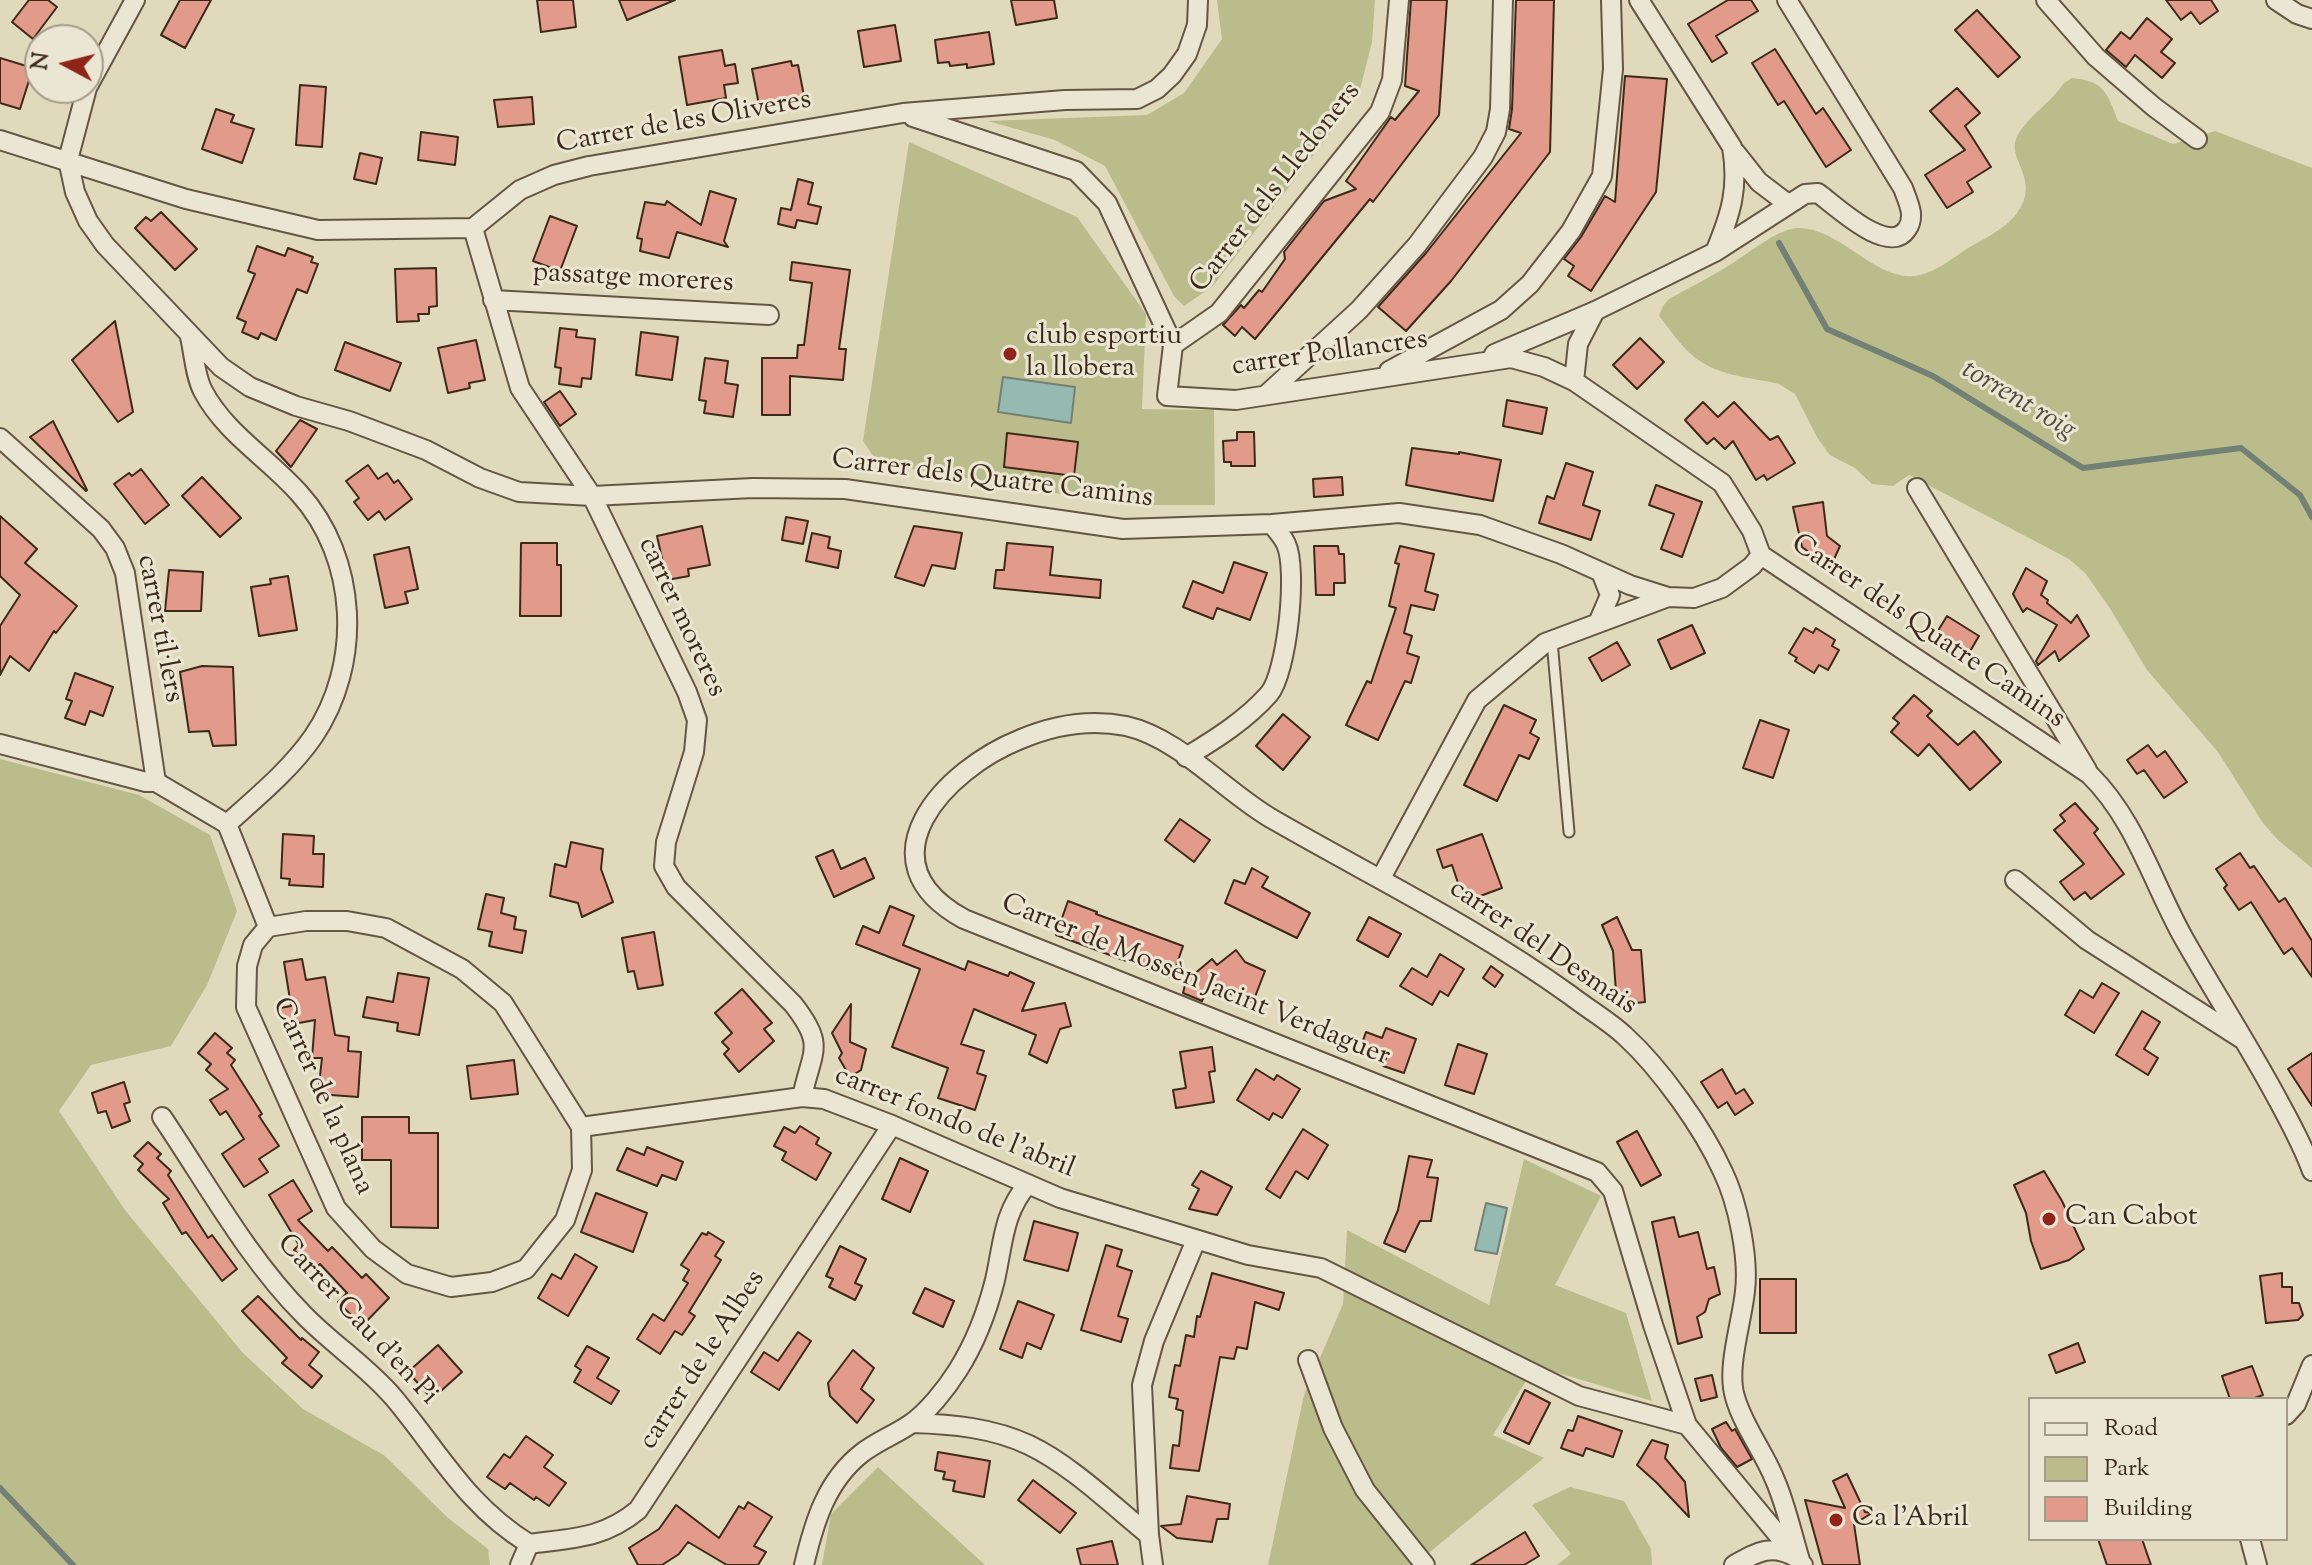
<!DOCTYPE html>
<meta charset="utf-8">
<style>
body{margin:0}
#map{position:relative;width:2312px;height:1565px;overflow:hidden;background:#e0d9bc;font-family:"Sorts Mill Goudy",serif}
canvas{display:block}
.legend{position:absolute;left:2028px;top:1397px;width:260px;height:144px;box-sizing:border-box;background:#ebe6d3;border:2px solid #a69a89;margin:0;padding:10px 14px;list-style:none;font-size:24px;color:#3e2919}
.legend li{display:flex;align-items:center;gap:16px;height:40px}
.legend b{width:40px;border:2px solid #a69a89}
.north{position:absolute;left:24px;top:24px;width:80px;height:80px;box-sizing:border-box;background:#ebe6d3;border:2px solid #a69a89;border-radius:50%;rotate:277deg;font-size:22px;font-weight:700;line-height:32px;text-align:center;color:#3e2919}
.north::after{content:'';display:block;margin:auto;width:28px;height:36px;background:#8f2418;clip-path:polygon(50% 0,100% 100%,50% 72%,0 100%)}
</style>
<div id="map">
<canvas width="2312" height="1565"></canvas>
<ul class="legend">
<li><b style="height:10px;background:#ebe6d3"></b>Road</li>
<li><b style="height:22px;background:#bbbc8b"></b>Park</li>
<li><b style="height:22px;background:#e29a8b"></b>Building</li>
</ul>
<div class="north">N</div>
</div>
<script>
const context = document.querySelector('canvas').getContext('2d');
context.lineJoin = 'round';
function fill(path, color) {
  context.fillStyle = color;
  context.fill(path, 'evenodd');
}
function trace(path, color, width, dash) {
  context.strokeStyle = color;
  context.lineWidth = width;
  context.lineCap = dash ? 'butt' : 'round';
  context.setLineDash(dash || []);
  context.stroke(path);
}
function drawText(font, color, halo, rows, align = 'center') {
  context.font = font + ' "Sorts Mill Goudy",serif';
  context.lineWidth = 6;
  context.setLineDash([]);
  context.textBaseline = 'middle';
  context.strokeStyle = halo;
  context.fillStyle = color;
  for (const [text, x, y, turn = 0] of rows) {
    context.save();
    context.translate(x, y);
    context.rotate((+turn || 0) * Math.PI / 180);
    context.textAlign = isNaN(turn) ? turn : align;
    if (halo) context.strokeText(text, 0, 0);
    context.fillText(text, 0, 0);
    context.restore();
  }
}
const green = new Path2D(`
 M1217 0H1375L1372 42 1358 97 1213 286 1184 306 1174 296 1105 166 1055 140 988 121 1147 115 1184 93 1222 39Z
 M2072 78C2104 81 2107 92 2118 121L2173 144 2215 131 2312 168V868L2278 840 2263 823 2218 752 2147 670 2111 610 2086 574 2069 559 1909 475 1893 486 1872 484 1855 468 1830 455 1818 439 1795 394 1779 384C1749 377 1714 376 1691 354 1678 343 1670 329 1659 316L1663 306 1669 299C1688 288 1709 278 1728 266 1745 256 1777 229 1797 228 1842 227 1877 285 1920 275 1936 271 1949 261 1962 252 1980 240 2004 231 2017 213 2041 181 2008 160 2016 139 2024 119 2052 102 2064 83Z
 M909 142 1077 217 1146 314 1142 409 1214 410 1215 505H1126L878 463 863 441Z
 M0 759 139 795 210 835 237 911 207 985 171 1046 91 1065 59 1111 125 1210 242 1352 303 1409 385 1456 448 1518 488 1549 490 1565H0Z
 M1524 1159 1601 1196 1555 1285 1626 1313 1652 1401 1535 1366 1493 1435 1544 1458 1414 1565H1268L1304 1395 1343 1304 1347 1230 1489 1305Z
 M878 1467 985 1565H822L831 1514Z
 M1570 1487 1624 1501 1651 1549 1652 1565H1557L1571 1554 1532 1505Z`);
const water = new Path2D(`
 M1003 377 1075 387 1071 423 998 412Z
 M1486 1203 1507 1208 1497 1254 1475 1250Z`);
const stream = new Path2D(`
 M1779 243 1827 329 1933 376 2083 468 2241 448 2300 495 2312 517
 M0 1488 73 1565`);
const building = new Path2D(`
 M29 0H48L57 7 33 39 12 22Z
 M180 0H211L185 48 161 35Z
 M537 0H573L576 27 541 32Z
 M619 0H675L627 20Z
 M1011 0H1054L1057 18 1016 25Z
 M1411 0H1447L1439 115 1373 202 1370 199 1255 339 1242 327 1235 336 1223 325 1241 305 1244 308 1259 290 1262 292 1285 259 1284 252 1324 201 1356 189 1346 181 1391 117 1395 120 1419 91 1405 86Z
 M1516 0H1554L1550 152 1451 281 1406 331 1378 307 1426 253 1521 133 1509 129 1512 109Z
 M1728 0H1751L1758 11 1716 36 1727 53 1712 62 1688 24Z
 M2166 0H2211L2218 11 2200 24 2191 12 2181 20Z
 M1977 10 2020 57 1998 77 1955 30Z
 M2147 18 2172 39 2161 52 2175 63 2162 78 2135 55 2126 67 2106 50 2121 32 2130 39Z
 M895 25 901 61 864 67 858 31Z
 M989 32 994 64 967 68V64L950 66 949 62 938 63 935 40Z
 M1775 49 1816 114 1823 108 1851 150 1826 167 1784 101 1778 105 1752 63Z
 M722 50 725 66 735 64 738 83 724 85 726 98 687 105 679 57Z
 M0 58 33 68 20 109 0 103Z
 M791 61 792 66 798 65 804 96 759 105 752 69Z
 M1625 76 1667 79 1656 192 1591 291 1568 276 1574 266 1564 259 1581 237 1605 196 1615 202Z
 M300 85 326 87 322 147 296 145Z
 M1957 88 1980 113 1965 126 1991 167 1967 182 1973 192 1947 208 1925 175 1965 150 1930 111Z
 M532 97 534 124 498 127 494 100Z
 M216 109 234 115 231 122 254 129 242 163 202 149Z
 M421 132 458 137 455 165 418 160Z
 M360 153 382 158 376 184 354 179Z
 M798 179 813 183 808 204 821 207 817 224 797 220 795 228 778 224 781 208 791 210Z
 M710 191 736 199 724 241 728 247 677 232 669 258 640 251 642 239 637 238 645 202 665 205 667 201 701 225Z
 M161 212 197 249 175 270 135 228 146 217 151 221Z
 M550 216 577 226 560 271 533 261Z
 M257 246 285 256 288 248 313 257 311 262 318 264 307 293 297 289 276 340 261 333 258 339 242 332 246 322 237 318 255 274 248 271Z
 M792 262 850 270 839 349H846L843 380 790 376V415H762V358H797L798 345H804L812 283 790 280Z
 M436 268 437 306 429 307V314H418L419 321 397 322 395 269Z
 M115 321 133 412 118 422 72 360Z
 M560 328 577 330 576 337 595 339 591 379 582 378 581 387 559 384 561 368 555 367Z
 M641 332 678 337 672 380 636 375Z
 M1640 338 1664 362 1637 389 1613 365Z
 M476 340 485 380 469 383 470 388 448 393 438 348Z
 M345 342 401 363 390 391 335 370Z
 M705 358 728 361 725 383 738 385 733 417 704 413 706 401 699 400Z
 M560 391 576 414 560 426 544 402Z
 M1507 400 1547 408 1542 434 1503 426Z
 M1703 402 1718 417 1734 402 1770 440 1778 436 1795 463 1767 480 1764 475 1756 480 1733 441 1725 449 1714 438 1707 444 1685 420Z
 M300 420 317 429 291 467 276 451Z
 M53 421 87 490 86 491 30 437Z
 M1237 432H1254L1255 466H1231V462H1224L1223 441 1237 440Z
 M1007 433 1078 442 1074 476 1004 467Z
 M1412 448 1459 454V452L1501 460 1493 501 1406 485Z
 M1566 463 1593 472 1583 505 1600 511 1591 540 1539 523 1547 496 1554 499Z
 M368 465 378 479 387 473 394 483 398 480 412 499 385 520 379 511 368 520 354 502 359 498 346 481Z
 M141 469 169 505 145 524 114 484 129 473 132 476Z
 M202 477 241 518 220 537 182 496Z
 M1342 477 1343 495 1314 497 1313 479Z
 M1656 485 1702 502 1682 557 1661 549 1674 514 1649 505Z
 M1823 502 1827 536 1840 546 1830 568 1802 547 1793 507Z
 M0 516 37 549 25 563 77 606 56 633 54 631 29 671 10 656 0 675V626L20 595 0 576Z
 M786 517 808 521 803 544 782 540Z
 M702 526 710 565 688 569 689 576 667 580 657 536Z
 M914 526 962 533 955 569 932 565 924 586 895 577Z
 M812 533 830 537 828 548 841 551 838 568 806 561Z
 M521 543H557V565H561V616H520Z
 M1007 543 1053 547 1050 575 1101 580 1100 598 994 588 996 570H1004Z
 M1314 546H1338L1339 554H1344L1345 583H1334V595H1316Z
 M1400 546 1434 554 1425 591 1438 595 1434 610 1411 605 1404 633 1412 636 1407 653 1419 657 1411 683 1405 681 1378 740 1346 725 1367 681 1371 683 1396 608 1389 606 1399 564 1395 563Z
 M409 547 418 589 405 592 408 603 385 608 374 555Z
 M1234 562 1267 573 1250 620 1217 608 1213 619 1183 607 1193 581 1223 593Z
 M2026 568 2047 581 2041 595 2048 600 2047 603 2071 623 2077 615 2089 636 2059 661 2055 651 2038 665 2036 661 2057 625 2027 608 2023 612 2013 594Z
 M169 570 203 572 201 611H165Z
 M288 576 297 630 259 636 251 587 271 584 270 579Z
 M1947 616 1979 636 1969 653 1936 634Z
 M1692 625 1705 653 1671 669 1658 640Z
 M1804 628 1813 633 1816 628 1835 640 1832 646 1839 650 1828 670 1819 665 1814 673 1795 661 1797 658 1789 653Z
 M1617 642 1630 665 1602 681 1589 658Z
 M202 666 233 667 236 745 213 746 209 731 189 732 180 672Z
 M75 673 113 687 103 716 90 711 85 725 65 718 72 701 66 699Z
 M1914 695 1932 711 1927 716 1958 745 1974 731 2001 762 1970 790 1929 744 1918 756 1891 732 1899 723 1893 718Z
 M1504 705 1536 720 1530 733 1539 738 1529 759 1519 755 1497 801 1464 785Z
 M1283 714 1310 737 1283 770 1256 746Z
 M1760 720 1789 730 1773 778 1743 768Z
 M2148 745 2157 757 2165 751 2187 782 2164 798 2144 770 2137 774 2127 760Z
 M2075 803 2098 829 2094 833 2124 874 2091 899 2085 892 2074 900 2060 882 2084 864 2054 830 2065 821 2060 815Z
 M1180 819 1210 840 1194 862 1165 840Z
 M283 834 314 836 313 854H324L323 887 289 885 290 879 281 878Z
 M1482 834 1502 888 1472 899 1469 889 1461 892 1452 865 1443 868 1437 850Z
 M571 842 603 849 601 869 613 902 582 917 578 903 550 896 555 864 566 867Z
 M833 850 841 869 865 858 874 878 834 897 816 857Z
 M2240 853 2250 868 2254 866 2279 902 2285 898 2312 941V977L2292 948 2284 954 2251 902 2239 910 2224 888 2227 885 2216 869Z
 M1252 868 1268 877 1262 887 1310 913 1297 938 1225 903 1234 880 1245 884Z
 M486 894 504 898 501 913 516 917 514 929 526 931 522 953 489 946 492 932 478 929Z
 M1068 901 1097 912 1096 914 1183 946 1172 978 1056 935Z
 M890 906 914 916 903 945 965 970 968 961 1008 976 1010 972 1034 983 1022 1011 1065 1003 1071 1026 1060 1029 1047 1063 1029 1054 1036 1035 974 1009 961 1044 984 1051 977 1073 986 1076 975 1110 938 1098 948 1068 892 1047 920 969 856 944 863 926 879 933Z
 M1369 917 1401 934 1388 957 1357 940Z
 M1617 917 1632 950H1641L1645 1002 1617 1005 1613 951 1602 925Z
 M654 932 663 985 638 989 634 971 628 972 622 938Z
 M1236 950 1245 962 1265 971 1253 1002 1209 986 1202 1001 1183 993 1186 981 1212 959 1217 965Z
 M1440 954 1464 969 1448 996 1440 991 1432 1005 1400 986 1412 968 1427 977Z
 M302 959 306 980 325 977 335 1035 349 1037 348 1051 361 1052 358 1097 318 1094 322 1058H312L315 1020 283 1026 280 1008 291 1006 284 962Z
 M1491 966 1503 975 1495 987 1483 978Z
 M398 973 429 978 419 1035 397 1031 398 1023 363 1017 367 997 393 1002Z
 M2102 983 2119 993 2094 1033 2065 1015 2080 990 2093 998Z
 M742 989 772 1023 764 1029 774 1041 739 1072 724 1054 729 1049 722 1042 732 1033 715 1013Z
 M851 1004 850 1042 866 1049 861 1070 850 1077 839 1058 842 1053 832 1033Z
 M2142 1011 2160 1022 2144 1049 2158 1058 2148 1075 2116 1055Z
 M1386 1028 1416 1039 1404 1073 1383 1066 1387 1056 1361 1046 1366 1032 1382 1038Z
 M215 1033 232 1048 227 1053 235 1060 231 1065 262 1114 259 1116 279 1146 259 1159 268 1172 244 1187 222 1154 244 1139 226 1111 220 1115 210 1100 228 1089 206 1070 211 1064 198 1053Z
 M1458 1044 1487 1054 1474 1094 1445 1085Z
 M1212 1047 1215 1071 1209 1072 1214 1102 1176 1108 1173 1090 1186 1088 1180 1052Z
 M2312 1053V1106L2288 1069Z
 M514 1060 518 1094 471 1099 467 1066Z
 M1256 1069 1274 1080 1277 1075 1300 1089 1282 1118 1273 1113 1269 1120 1237 1100Z
 M1722 1069 1736 1094 1744 1089 1753 1103 1735 1115 1727 1102 1718 1108 1701 1082Z
 M124 1082 130 1102 124 1104 130 1121 112 1128 106 1111 98 1113 92 1093Z
 M362 1117H409V1133H438V1228L391 1227V1160H362Z
 M800 1126 819 1138 816 1144 831 1153 816 1180 782 1160 786 1152 774 1146 784 1127 795 1133Z
 M1303 1129 1328 1145 1308 1179 1296 1171 1280 1198 1266 1189Z
 M1637 1131 1661 1175 1641 1186 1617 1142Z
 M148 1142 161 1154 157 1158 171 1171 168 1175 208 1238 212 1235 237 1269 222 1281 186 1232 182 1234 163 1203 169 1199 138 1170 143 1164 134 1156Z
 M647 1147 683 1162 676 1180 662 1175 657 1186 617 1170 627 1148 644 1155Z
 M1409 1156 1432 1160 1427 1177 1438 1178 1431 1221H1420L1405 1252 1384 1243 1398 1210Z
 M900 1158 928 1171 910 1212 882 1199Z
 M1201 1171 1232 1187 1217 1215 1189 1209 1199 1189 1192 1185Z
 M2044 1171 2062 1201 2084 1249 2069 1260 2041 1269 2031 1241 2026 1213 2014 1185Z
 M293 1180 312 1211 298 1220 328 1251 332 1247 362 1278 366 1274 389 1298 362 1326 338 1302 347 1293 320 1264 313 1270 294 1250 299 1245 269 1195Z
 M596 1193 647 1213 633 1252 581 1232Z
 M1674 1217 1679 1237 1698 1232 1707 1269 1714 1267 1720 1294 1709 1299 1705 1312 1697 1317 1702 1337 1678 1344 1652 1222Z
 M1034 1221 1078 1233 1068 1271 1024 1260Z
 M708 1232 724 1242 715 1256 721 1260 689 1312 695 1316 682 1335 675 1331 660 1354 637 1339 653 1314 664 1321 688 1283 683 1280 689 1270 681 1265 702 1233 707 1235Z
 M1106 1245 1122 1250 1117 1266 1132 1271 1118 1316 1128 1319 1121 1342 1081 1330Z
 M840 1246 866 1259 855 1283 862 1286 855 1300 829 1287 833 1279 826 1276Z
 M575 1254 597 1267 568 1316 538 1298 552 1274 561 1279Z
 M1212 1273 1284 1293 1279 1310 1255 1302 1247 1349 1237 1347 1234 1359 1220 1357 1199 1471 1170 1468 1173 1445 1179 1446 1183 1411 1176 1409 1178 1399 1169 1397 1175 1365 1180 1366 1186 1335 1194 1337 1197 1316 1200 1317Z
 M2282 1273V1287H2292V1303H2299L2303 1315 2298 1320 2266 1323 2260 1276Z
 M1760 1279H1796V1333H1760Z
 M925 1288 954 1301 943 1327 913 1313Z
 M258 1296 301 1340 302 1338 319 1352 309 1365 322 1376 312 1388 282 1363 287 1358 242 1311Z
 M1018 1301 1054 1315 1041 1349 1027 1343 1022 1358 1000 1349Z
 M798 1332 811 1341 779 1390 751 1372 764 1352 778 1361Z
 M2078 1343 2085 1362 2056 1373 2049 1355Z
 M438 1345 462 1372 432 1399 408 1372Z
 M587 1346 609 1358 597 1378 619 1391 611 1404 574 1382 581 1370 575 1366Z
 M853 1350 874 1368 861 1389 874 1400 857 1423 830 1396 828 1383Z
 M2252 1366 2263 1395 2252 1399H2230L2222 1376Z
 M1712 1375 1717 1397 1701 1401 1695 1379Z
 M1525 1390 1550 1403 1529 1444 1504 1432Z
 M1578 1416 1622 1431 1613 1457 1586 1448 1583 1456 1561 1448 1568 1430 1573 1431Z
 M1726 1422 1732 1431 1735 1429 1752 1459 1737 1467 1721 1448 1712 1429Z
 M526 1436 553 1455 544 1467 566 1483 549 1506 536 1497 534 1500 510 1483 505 1489 487 1477 504 1454 510 1458Z
 M1652 1440 1668 1445 1665 1458 1685 1482 1689 1517 1656 1482 1637 1465Z
 M938 1452 990 1461 984 1497 953 1491 955 1481 943 1479 945 1472 935 1470Z
 M1847 1474 1865 1512 1872 1513 1854 1524 1860 1565H1823L1805 1500 1845 1508 1833 1481Z
 M1033 1480 1076 1513 1060 1533 1018 1500Z
 M1187 1496 1230 1504 1228 1519H1217L1212 1542 1177 1538 1161 1526 1181 1524Z
 M748 1502 772 1517 754 1546 766 1552 758 1565H727L688 1542 679 1554 662 1565H638L629 1548 659 1529 676 1505 719 1538 739 1506 744 1509Z
 M1525 1532 1539 1556 1524 1565H1471Z
 M2098 1539H2142L2151 1565H2107Z
 M1112 1541 1118 1565H1081L1077 1549Z`);
const service = new Path2D(`
 M1552 641 1569 832`);
const minor = new Path2D(`
 M1639 0 1732 147C1739 188 1731 214 1715 252
 M2046 0 2096 57 2154 107 2197 139
 M2276 0 2297 14 2312 19
 M88 86 135 0
 M87 88 68 160 75 192 88 221 105 245 221 367 250 387 296 406 349 421 426 450 480 478 519 492 592 496 753 488 845 489 1123 529 1272 524 1399 513 1480 525 1561 554 1630 585 1668 597 1694 598 1722 588 1752 566 1761 555 2089 774C2135 819 2152 881 2183 937 2214 992 2248 1044 2278 1100 2291 1124 2303 1146 2312 1171
 M913 117 1076 171 1107 203 1173 345 1167 396 1236 400 1511 358 1544 367 1574 381 1722 483 1752 531 1761 555
 M0 140 186 199 318 230 473 228 520 190 554 175 589 166 903 113 1065 100 1137 99 1157 89 1172 75 1187 54 1197 25 1198 0
 M1736 153 1759 182 1788 204
 M473 228 520 388 592 496 687 692 697 720 694 752 666 842 664 866 676 887 793 1004C826 1046 812 1050 802 1097
 M493 300 769 315
 M1173 345 1219 313 1380 112 1392 80 1399 0
 M1494 354 1595 311 1715 252 1805 194 1818 193C1836 206 1889 257 1907 229 1916 216 1908 202 1903 188L1787 0
 M1389 371 1501 310 1530 284 1571 231 1602 176 1613 69 1611 0
 M1574 381 1578 344 1595 311
 M1267 394 1359 310 1417 245 1483 157 1496 132 1500 109 1503 0
 M0 438 101 529 115 548 125 573 156 782
 M1917 488 2087 770
 M1598 623 1610 595 1601 572
 M0 744 146 782H156L227 824C257 797 290 770 313 737 363 664 358 558 299 493 268 458 225 433 203 391 195 376 194 354 190 337
 M1186 757C1216 739 1246 720 1269 694 1287 673 1298 569 1286 544 1283 537 1276 530 1272 524
 M227 824 268 927 306 921H347L386 928 462 969 503 1003 581 1127 802 1097 824 1099 892 1125 1060 1198 1248 1255 1321 1268 1579 1396 1687 1425
 M1381 878 1477 700 1545 643 1668 597
 M2015 880 2087 940 2242 1039
 M268 927 253 945 247 966 246 1007 336 1208 373 1249 407 1274 451 1287 492 1282 526 1269 565 1220 582 1170 581 1127
 M162 1117C206 1182 248 1259 304 1315 332 1344 368 1367 394 1398 440 1453 466 1505 529 1544
 M1308 1360 1333 1428 1365 1490 1425 1565
 M2286 1415 2296 1404 2312 1365
 M912 1423C952 1424 993 1428 1029 1445 1071 1465 1112 1505 1149 1535L1142 1385 1154 1341 1196 1240
 M1149 1535 1153 1565
 M2250 1539 2257 1565
 M1800 1560C1792 1534 1786 1505 1775 1480 1764 1452 1743 1426 1735 1397 1726 1368 1742 1322 1745 1291 1749 1258 1738 1203 1723 1172 1703 1128 1661 1069 1625 1036 1609 1021 1588 1009 1570 995 1476 927 1373 877 1274 820 1226 793 1180 738 1126 726 1091 719 1054 725 1021 739 945 769 858 861 964 919L1597 1172 1613 1191 1653 1325 1687 1425 1803 1565
 M520 1565 529 1544C572 1538 603 1539 638 1510L892 1125
 M804 1565C814 1523 826 1481 862 1453 876 1442 894 1435 909 1425 927 1413 946 1389 958 1370 975 1343 987 1312 995 1280 1003 1245 1003 1212 1028 1184
 M1734 1565C1757 1552 1772 1543 1797 1558`);
const markers = [
 [1010,354,8,"#8f2418"],
 [2049,1219,8,"#8f2418"],
 [1836,1520,8,"#8f2418"]
];
const streetNames = [
 ["Carrer de les Oliveres",684,124,-10],
 ["Carrer dels Lledoners",1277,189,-52],
 ["passatge moreres",633,280,3],
 ["carrer Pollancres",1330,355,-8],
 ["Carrer dels Quatre Camins",992,481,7],
 ["carrer moreres",680,618,65],
 ["carrer til·lers",158,629,79],
 ["Carrer dels Quatre Camins",1927,633,34],
 ["carrer del Desmais",1542,949,34],
 ["Carrer de Mossèn Jacint Verdaguer",1195,982,22],
 ["Carrer de la plana",321,1097,66],
 ["carrer fondo de l'abril",954,1124,22],
 ["Carrer Cau d'en Pi",356,1321,47],
 ["carrer de le Albes",704,1361,-57]
];
const poiNames = [
 ["club esportiu",1026,338],
 ["la llobera",1026,370],
 ["Can Cabot",2065,1219],
 ["Ca l'Abril",1852,1520]
];
const waterNames = [
 ["torrent roig",2018,402,31]
];
fill(green, '#bbbc8b');
fill(water, '#94bab2');
trace(water, '#728075', 2);
trace(stream, '#728075', 6);
fill(building, '#e29a8b');
trace(building, '#3e2919', 2);
trace(service, '#665542', 13);
trace(minor, '#665542', 22);
trace(service, '#ebe6d3', 9);
trace(minor, '#ebe6d3', 18);
for (const [x, y, r, color] of markers) {
  const dot = new Path2D();
  dot.arc(x, y, r, 0, 2 * Math.PI);
  context.fillStyle = color;
  context.fill(dot);
  trace(dot, '#ebe6d3', 3);
}
drawText('28px', '#3e2919', '#ebe6d3', streetNames);
drawText('28px', '#3e2919', '#ebe6d3', poiNames, 'left');
drawText('italic 30px', '#544d3f', '#ebe6d3', waterNames);
</script>
